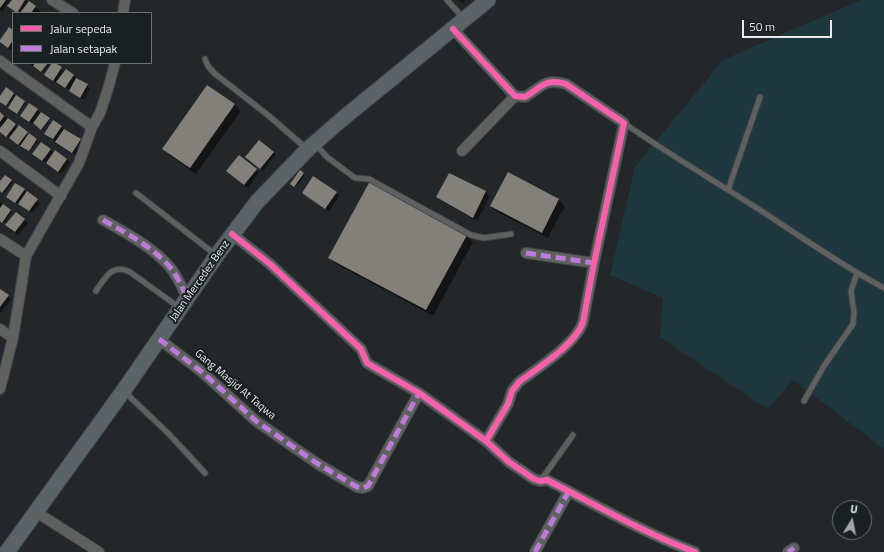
<!DOCTYPE html>
<style>
body{margin:0}
#map{position:relative;width:884px;height:552px;overflow:hidden;background:#242729;font-family:"Titillium Web",sans-serif}
canvas{display:block}
.legend{position:absolute;left:12px;top:12px;width:140px;height:52px;box-sizing:border-box;background:#1a1f21;border:1px solid #6c7172;margin:0;padding:5px 7px;list-style:none;font-size:12px;color:#e7ebec}
.legend li{display:flex;align-items:center;gap:8px;height:20px}
.legend b{width:20px;border:1px solid #6c7172}
.north{position:absolute;left:832px;top:500px;width:40px;height:40px;box-sizing:border-box;background:#1a1f21;border:1px solid #6c7172;border-radius:50%;rotate:10deg;font-size:11px;font-weight:700;line-height:16px;text-align:center;color:#e7ebec}
.north::after{content:'';display:block;margin:auto;width:14px;height:18px;background:#a3a6a8;clip-path:polygon(50% 0,100% 100%,50% 72%,0 100%)}
.scale{position:absolute;left:742px;top:20px;width:90px;height:18px;box-sizing:border-box;border:2px solid #e7ebec;border-top:0;padding-left:5px;font-size:12px;line-height:14px;white-space:nowrap;color:#e7ebec;-webkit-text-stroke:3px #1a1f21;paint-order:stroke}
</style>
<div id="map">
<canvas width="884" height="552"></canvas>
<ul class="legend">
<li><b style="height:5px;background:#f560ab"></b>Jalur sepeda</li>
<li><b style="height:5px;background:#bd7bd9"></b>Jalan setapak</li>
</ul>
<div class="north">U</div>
<div class="scale">50 m</div>
</div>
<script>
const context = document.querySelector('canvas').getContext('2d');
context.lineJoin = 'round';
function fill(path, color) {
  context.fillStyle = color;
  context.fill(path, 'evenodd');
}
function trace(path, color, width, dash) {
  context.strokeStyle = color;
  context.lineWidth = width;
  context.lineCap = dash ? 'butt' : 'round';
  context.setLineDash(dash || []);
  context.stroke(path);
}
function drawText(font, color, halo, rows, align = 'center') {
  context.font = font + ' "Titillium Web",sans-serif';
  context.lineWidth = 4;
  context.setLineDash([]);
  context.textBaseline = 'middle';
  context.strokeStyle = halo;
  context.fillStyle = color;
  for (const [text, x, y, turn = 0] of rows) {
    context.save();
    context.translate(x, y);
    context.rotate((+turn || 0) * Math.PI / 180);
    context.textAlign = isNaN(turn) ? turn : align;
    if (halo) context.strokeText(text, 0, 0);
    context.fillText(text, 0, 0);
    context.restore();
  }
}
const green = new Path2D(`
 M861 0H884V449L793 380 768 409 660 337 663 298 610 275 635 167 723 60Z`);
const shadow = new Path2D(`
 M0 0H10L2 12 0 10Z
 M13 0H26L43 13H17L8 6Z
 M458 0H466L462 3Z
 M13 31V50L12 48 11 50 3 44Z
 M28 63H50L43 73Z
 M53 63 65 72 73 75 76 79 90 88 84 100 57 82V83L48 78Z
 M207 86 235 105 241 111 196 174 169 155 163 149Z
 M6 88 15 95 7 106 0 101V98Z
 M24 102 25 103 18 114 11 109Z
 M37 110 50 120 43 130 33 123 32 124 24 119Z
 M0 114 38 141 30 152 0 131Z
 M61 127 83 143 75 155 48 136Z
 M42 143 54 153 55 151 70 162 61 174 46 162V163L37 157Z
 M273 152 276 155 263 171 249 160Z
 M239 156 259 172 248 188 230 174Z
 M300 171 305 175 296 187 291 184Z
 M508 173 559 200 565 206 548 238 497 212 491 206Z
 M5 176 13 182 4 193 0 190V182Z
 M370 182 467 236 473 242 433 316 336 264 329 258Z
 M24 190 40 203 32 213 19 203 18 205 10 199Z
 M485 192 490 196 477 221 442 201 437 197Z
 M336 193 339 196 329 211 306 195Z
 M0 201 3 204 2 205 12 212 4 223 0 220Z
 M16 213 28 223 18 235 9 228Z
 M0 290 11 299 0 313Z`);
const building = new Path2D(`
 M0 0H6L0 8Z
 M12 0H25L17 13 7 6Z
 M29 1 36 6 31 13H20Z
 M9 27 13 30V40L8 48 0 42V40Z
 M35 63H48L41 72 33 66Z
 M52 63H55L62 67 53 81 44 75Z
 M66 69 74 75 65 88 56 82Z
 M76 78 88 84 80 98 69 91Z
 M207 85 235 104 190 168 162 149Z
 M6 87 14 93 6 106 0 102V96Z
 M16 95 25 101 17 114 8 108Z
 M29 103 38 109 29 122 20 116Z
 M0 112 4 116 0 122Z
 M41 112 50 118 41 130 33 123Z
 M8 118 16 124 6 137 0 132V128Z
 M53 120 62 126 53 139 44 134Z
 M19 125 28 132 18 145 9 138Z
 M64 129 81 139 72 153 55 142Z
 M29 133 37 139 29 151 20 146Z
 M259 140 274 152 260 169 245 157Z
 M41 142 51 149 42 161 32 154Z
 M55 150 67 159 58 172 46 163Z
 M239 155 257 169 244 185 226 171Z
 M300 170 304 173 294 187 290 184Z
 M508 172 559 199 542 233 490 206Z
 M449 173 486 191 473 218 436 197Z
 M5 175 12 180 2 193 0 191V181Z
 M313 176 337 192 325 209 302 193Z
 M370 181 467 235 426 310 328 258Z
 M15 183 25 189 15 203 6 197Z
 M27 191 38 199 29 211 18 204Z
 M3 204 11 210 2 223 0 221V208Z
 M16 212 25 219 15 232 5 225Z
 M0 289 9 295 0 307Z`);
const lane = new Path2D(`
 M447 0 464 19
 M205 59 208 66 214 73 269 116 307 149
 M624 123C668 154 715 181 760 210 801 237 841 265 884 288
 M316 145 327 157 355 178 369 179 471 235 484 238 511 234
 M728 190 760 97
 M136 193 216 255
 M96 291C105 278 112 263 130 272L180 308
 M125 391 132 399 168 433 205 473
 M804 401 824 366 853 324 854 312 851 291 857 273
 M541 480 573 435`);
const street = new Path2D(`
 M52 0 73 13
 M123 13 125 0
 M453 29 515 96 525 97C542 87 544 78 566 84L624 123 594 263 583 322C576 344 538 368 519 382L512 391 508 404 486 441
 M0 61 92 127
 M0 151 61 196
 M462 151 515 96
 M103 220C126 233 151 246 169 266 177 275 182 287 187 298
 M232 234 270 264 361 349 367 363 419 393 486 441 509 462 534 479 540 481 547 480C596 505 644 533 695 552
 M0 239 26 256
 M526 253 594 263
 M0 329 13 338
 M159 339 202 372 256 421 318 464 357 487 363 488 368 486 419 393
 M0 389 13 338 26 256 79 163 92 127 100 113 108 89 115 63
 M36 512 99 552
 M535 552 569 491
 M788 552 794 548`);
const primary = new Path2D(`
 M7 552 124 390 217 255 257 202 307 150 341 120 488 0`);
const quiet = new Path2D(`
 M103 220C126 233 151 246 169 266 177 275 182 287 187 298
 M526 253 594 263
 M159 339 202 372 256 421 318 464 357 487 363 488 368 486 419 393
 M535 552 569 491
 M788 552 794 548`);
const cycleway = new Path2D(`
 M453 29 515 96 525 97C542 87 544 78 566 84L624 123 594 263 583 322C576 344 538 368 519 382L512 391 508 404 486 441
 M232 234 270 264 361 349 367 363 419 393 486 441 509 462 534 479 540 481 547 480C596 505 644 533 695 552`);
const streetNames = [
 ["Jalan Mercedez Benz",200,281,-55],
 ["Gang Masjid At Taqwa",235,385,40]
];
fill(green, '#1e373f');
fill(shadow, '#0007');
fill(building, '#838079');
trace(lane, '#414446', 7);
trace(street, '#414446', 12);
trace(primary, '#414446', 17);
trace(lane, '#5f6161', 5);
trace(street, '#5f6161', 10);
trace(primary, '#5a6366', 15);
trace(quiet, '#bd7bd9', 5, [10, 5]);
trace(cycleway, '#f560ab', 6);
drawText('11px', '#e7ebec', '#1a1f21', streetNames);
</script>
